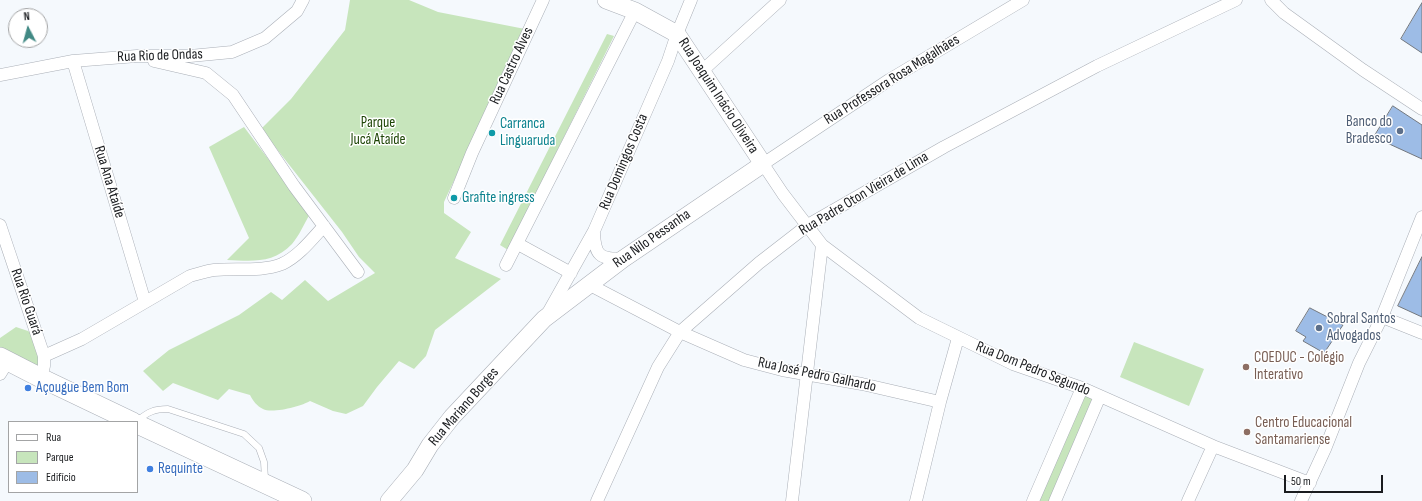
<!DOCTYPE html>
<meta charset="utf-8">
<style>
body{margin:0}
#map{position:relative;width:1422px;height:501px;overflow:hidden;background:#f5f9fd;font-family:"Sofia Sans Condensed",sans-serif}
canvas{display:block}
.legend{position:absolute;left:8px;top:421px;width:130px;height:72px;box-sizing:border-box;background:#fff;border:1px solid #a3a4a5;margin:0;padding:5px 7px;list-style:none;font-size:12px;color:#1a1c1f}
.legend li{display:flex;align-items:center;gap:8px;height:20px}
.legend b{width:20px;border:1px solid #a3a4a5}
.north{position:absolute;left:8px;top:8px;width:40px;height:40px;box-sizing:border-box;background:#fff;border:1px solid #a3a4a5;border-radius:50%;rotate:354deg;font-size:11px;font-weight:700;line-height:16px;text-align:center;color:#1a1c1f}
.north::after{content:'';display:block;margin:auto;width:14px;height:18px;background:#418984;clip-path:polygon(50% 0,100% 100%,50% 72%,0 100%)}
.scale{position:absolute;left:1284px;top:475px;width:99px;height:18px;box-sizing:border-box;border:2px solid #1a1c1f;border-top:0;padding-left:5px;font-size:12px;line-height:14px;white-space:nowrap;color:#1a1c1f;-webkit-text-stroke:3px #fff;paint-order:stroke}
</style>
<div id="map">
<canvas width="1422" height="501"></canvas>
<ul class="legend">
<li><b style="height:5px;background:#fff"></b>Rua</li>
<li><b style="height:11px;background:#c7e5bc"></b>Parque</li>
<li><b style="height:11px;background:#9dbce6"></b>Edifício</li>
</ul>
<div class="north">N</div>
<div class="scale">50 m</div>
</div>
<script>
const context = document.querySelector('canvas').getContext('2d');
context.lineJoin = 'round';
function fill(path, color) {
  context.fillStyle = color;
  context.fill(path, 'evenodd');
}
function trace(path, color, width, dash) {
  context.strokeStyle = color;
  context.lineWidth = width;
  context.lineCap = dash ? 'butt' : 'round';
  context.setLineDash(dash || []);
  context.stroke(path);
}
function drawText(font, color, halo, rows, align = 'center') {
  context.font = font + ' "Sofia Sans Condensed",sans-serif';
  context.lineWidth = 3;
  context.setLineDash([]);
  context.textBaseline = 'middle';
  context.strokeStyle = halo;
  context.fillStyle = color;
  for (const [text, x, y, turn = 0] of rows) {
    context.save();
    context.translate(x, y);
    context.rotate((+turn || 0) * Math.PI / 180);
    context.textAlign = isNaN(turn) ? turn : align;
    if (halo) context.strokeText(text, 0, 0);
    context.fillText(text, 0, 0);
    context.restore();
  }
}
const green = new Path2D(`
 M350 0H409L438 12 525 29 444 202V213L471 232 455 258 501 279 435 330 426 356 414 369 399 361 377 387 363 406 346 414 333 411 310 401C302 406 272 414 263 409 257 406 253 401 250 395L229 389 218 400 173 383 163 391 143 371 169 350 239 315 271 292 282 300 305 280 328 301 375 273 359 257 342 232 261 129 291 99 345 30Z
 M607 34 614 36 508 250 500 245Z
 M244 127 310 214C304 224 299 236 292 244 273 264 252 261 227 260L249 238 209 147Z
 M16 327 28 331 41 339 42 372 0 350V338Z
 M1134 342 1204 369 1189 406 1120 377Z
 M1082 388 1100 396 1055 501H1033Z`);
const building = new Path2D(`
 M1422 3V53L1401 39Z
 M1393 106 1422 125V159L1374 137Z
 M1422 257V317L1398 306Z
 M1310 308 1343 325 1324 353 1303 341 1306 337 1296 331Z`);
const lane = new Path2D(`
 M137 421C148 412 154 409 168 409L244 434 259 448 264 462 265 479`);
const street = new Path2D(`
 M1023 0 889 80 763 164 783 194 822 245 919 318 1013 364 1082 388 1213 446 1310 483
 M1271 0 1284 13 1363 70 1422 109
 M73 61 145 302
 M154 61 206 73 233 95 294 186 358 272
 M702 71 780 0
 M0 75 73 61 137 56H190L232 52 265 38 297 11 303 0
 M454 198 472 153 543 0
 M0 225 44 356
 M594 233C595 256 600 259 623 259
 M518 244 571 273
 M506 265 635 11
 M590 285 680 332 744 360 782 370 862 384 940 402
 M548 313 594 231 668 61 677 34 691 0
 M1382 317 1422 333
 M0 374 8 361
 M41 378 44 366V356L82 339 190 276C198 274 206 271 214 270 236 268 262 272 282 264 299 256 312 239 324 226
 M597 501 658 367 680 332 759 263 808 225 944 147 1097 66 1236 0
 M792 501 822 245
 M916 501 940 402 958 338
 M1033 501 1082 388
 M1055 501 1100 396
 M1188 501 1213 446
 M1301 501 1325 449 1359 363 1382 317 1422 217`);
const secondary = new Path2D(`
 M389 501 415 470 430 445 452 417 544 319 623 259 763 164 677 34 635 11 606 0`);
const primary = new Path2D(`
 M0 357 41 378 133 422
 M137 424 302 501`);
const markers = [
 [1400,131,4,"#5c6f8a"],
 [492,133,4,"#0f9aa8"],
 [454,198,4,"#0f9aa8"],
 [1319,328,4,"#5c6f8a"],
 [1246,367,4,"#8d6e63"],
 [28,388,4,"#3f7fe0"],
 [1247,432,4,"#8d6e63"],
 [150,469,4,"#3f7fe0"]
];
const streetNames = [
 ["Rua Rio de Ondas",160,56,-2],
 ["Rua Castro Alves",512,66,-65],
 ["Rua Professora Rosa Magalhães",892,80,-32],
 ["Rua Joaquim Inácio Oliveira",718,96,57],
 ["Rua Domingos Costa",624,162,-67],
 ["Rua Ana Ataíde",109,182,73],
 ["Rua Padre Oton Vieira de Lima",864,194,-31],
 ["Rua Nilo Pessanha",652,239,-35],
 ["Rua Rio Guará",26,302,71],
 ["Rua Dom Pedro Segundo",1033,369,22],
 ["Rua José Pedro Galhardo",817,375,12],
 ["Rua Mariano Borges",464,407,-49]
];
const serviceNames = [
 ["Banco do",1392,122],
 ["Bradesco",1392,139],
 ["Sobral Santos",1327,319,"left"],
 ["Advogados",1327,336,"left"]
];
const parkNames = [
 ["Parque",378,123],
 ["Jucá Ataíde",378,140]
];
const cultureNames = [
 ["Carranca",500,124],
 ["Linguaruda",500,141],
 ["Grafite ingress",462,198]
];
const educationNames = [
 ["COEDUC - Colégio",1254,358],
 ["Interativo",1254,375],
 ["Centro Educacional",1255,423],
 ["Santamariense",1255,440]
];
const shopNames = [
 ["Açougue Bem Bom",36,388],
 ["Requinte",158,469]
];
fill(green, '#c7e5bc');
fill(building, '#9dbce6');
trace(building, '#73787f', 1);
trace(lane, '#aaafb7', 7);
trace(street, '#aaafb7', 13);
trace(secondary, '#aaafb7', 18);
trace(primary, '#aaafb7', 20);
trace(lane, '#fff', 6);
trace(street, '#fff', 12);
trace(secondary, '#fff', 17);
trace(primary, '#fff', 19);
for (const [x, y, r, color] of markers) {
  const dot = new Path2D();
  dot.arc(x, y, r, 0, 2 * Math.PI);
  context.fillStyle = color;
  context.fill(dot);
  trace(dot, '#fff', 1.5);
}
drawText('15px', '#1a1c1f', '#fff', streetNames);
drawText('15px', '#4e5e75', '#fff', serviceNames, 'right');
drawText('15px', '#1f4607', '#fff', parkNames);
drawText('15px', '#0d838f', '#fff', cultureNames, 'left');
drawText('15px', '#785e54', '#fff', educationNames, 'left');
drawText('15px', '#366cbe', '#fff', shopNames, 'left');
</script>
